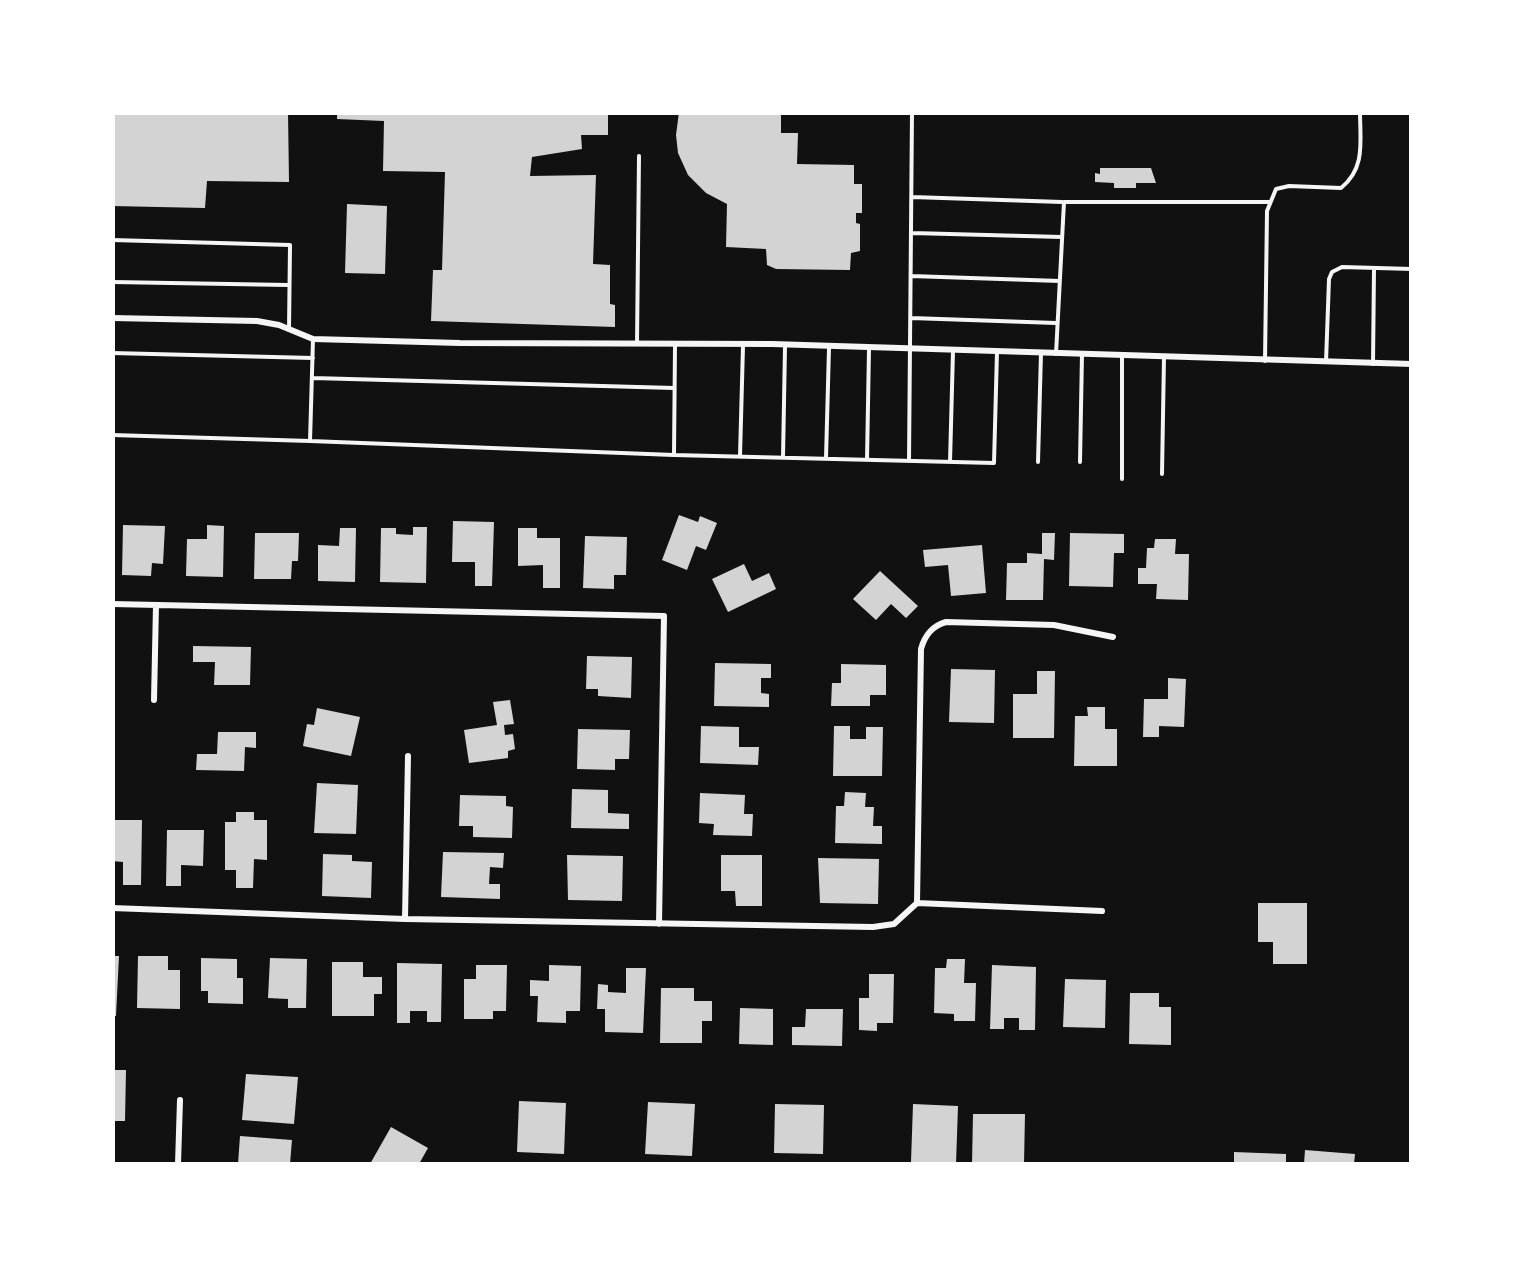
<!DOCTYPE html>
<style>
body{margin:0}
#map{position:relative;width:1524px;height:1277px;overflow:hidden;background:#111;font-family:"Open Sans",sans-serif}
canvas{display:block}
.frame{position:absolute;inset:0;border:115px solid #fff;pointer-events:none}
</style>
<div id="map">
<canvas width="1524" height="1277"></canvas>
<div class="frame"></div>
</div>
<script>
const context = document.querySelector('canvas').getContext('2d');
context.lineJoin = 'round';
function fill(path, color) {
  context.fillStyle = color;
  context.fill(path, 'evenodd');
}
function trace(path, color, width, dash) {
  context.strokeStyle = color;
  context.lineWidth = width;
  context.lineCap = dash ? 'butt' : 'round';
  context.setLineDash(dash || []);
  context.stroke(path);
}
const building = new Path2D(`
 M112 112H288L289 182 207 181 205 208 112 206Z
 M337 112H608V135H581L582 149 532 157 530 176 596 175 593 264 610 265V304L615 305V327L431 321 433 270H442L445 172 383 171 384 121 337 119Z
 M679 112H781V133H798L797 164 854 165V184H862V213H856V223L860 224V251L851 253 850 270 776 269 767 265 766 249 726 247 727 204 706 193 688 175 678 153 676 135Z
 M1100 168H1151L1156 183H1136V188H1114V183L1095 182V173L1100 174Z
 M347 204 387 206 385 274 345 273Z
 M679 515 698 522 700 516 717 523 706 550 696 546 687 570 662 560Z
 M453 521 494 522 492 586H475V562H452Z
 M123 525 165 526 163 564 152 563 151 576 122 575Z
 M207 525 224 526 223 577 186 576 187 539H207Z
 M413 527H427L426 583 380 582 381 528H396V534L413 535Z
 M340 528H356L355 582 318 581V545L339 546Z
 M518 528H537V538H560V588H543V565L518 566Z
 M255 533H299L298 561H292L291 579H254Z
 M1042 533H1055L1054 560 1044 559 1043 600H1006L1007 563H1027V553L1042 554Z
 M1070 533 1124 534V553H1114L1113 587 1069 586Z
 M585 536 627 537 626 575H614V589L583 588Z
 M1155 539H1176L1175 554H1189L1188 600 1156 599 1157 584H1138V568H1146L1147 548H1154Z
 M982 545 986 593 951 596 948 565 925 567 923 550Z
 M744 564 752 581 769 573 776 589 728 612 712 579Z
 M880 571 918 606 906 618 891 604 876 620 853 599Z
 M193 646 251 647 250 685H214L215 662H193Z
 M587 656 632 657 631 698 598 696V689H586Z
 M715 663 771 664V678H761V693L769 694V707L714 706Z
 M841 664 886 665V695H870V706H831L832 683H841Z
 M951 669 995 670 994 723 949 722Z
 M1037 671H1055L1054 738H1013V694H1037Z
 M1168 678 1186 679 1184 727 1159 726V737H1143L1144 699H1168Z
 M510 700 514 724 504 725 505 735 513 734 515 749 508 751V758L469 763 464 730 497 725 493 702Z
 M1087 707H1105V729H1117V766H1074L1075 716H1088Z
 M317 708 360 717 351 756 303 746 307 724 314 725Z
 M701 726 739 727V747H759L758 765 700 763Z
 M834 726H850V739H866V727H883L882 776H833Z
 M578 729 630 730 629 759H615V770L577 769Z
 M218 732H256V748L245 747 244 771 196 770 197 754H217Z
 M317 783 358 785 356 834 314 833Z
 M572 789 608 790V813L629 814V829L571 828Z
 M845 792 866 793 865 807H874L873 826H882V844L835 843 836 806H844Z
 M700 793 745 795 744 814H753L752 836 713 835 714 824 699 823Z
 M460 795 506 796V806L513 807 512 838 473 837V826H459Z
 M236 812H254V820H267V860L254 859 253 888H236V870H225V822H236Z
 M112 820H142L141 885H123V862L112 861Z
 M167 830H204L203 866 181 865V886H166Z
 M443 852 504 853 503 868 490 867 489 884H500V899L441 897Z
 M323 854 352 855V861L372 862 371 898 322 896Z
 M567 855 623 856 622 901 568 900Z
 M721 855H762V906H736L735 891H721Z
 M818 858 879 859 878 904 820 903Z
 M1258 903H1307V964H1273V942H1258Z
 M112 956H119L116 1016H112Z
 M138 956H168V970H180V1009L137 1008Z
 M201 958 237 959V978H243V1004L208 1003V991H201Z
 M270 958 307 959 306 1008H288V999L268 998Z
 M947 959H965L964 983H976L975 1021H954V1014L934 1013 935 968H946Z
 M332 962H363V977H382V994H374V1016H332Z
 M397 963 442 964 441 1022H427V1011H410V1023H397Z
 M476 965H507L506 1011H493V1019H464V979H476Z
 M549 965 581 966 580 1011H566V1023L537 1022 538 996H530V980L549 981Z
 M992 965 1036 967 1035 1030H1019V1018H1004V1029H990Z
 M626 968H646L643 1033 605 1032V1009H597L598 984 608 985V992L626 993Z
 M869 974H894L893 1023H877V1031L859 1030V998H869Z
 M1065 979 1106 980 1105 1028 1063 1027Z
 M661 988H694V1001H712V1021H702V1043H660Z
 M1130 993H1159V1007H1171V1045L1129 1044Z
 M740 1008 773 1009V1045L739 1044Z
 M806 1009H843L842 1046 792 1045V1027H805Z
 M112 1070H126L125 1121H112Z
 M246 1074 298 1077 294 1124 242 1120Z
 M519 1101 566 1103 564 1154 517 1152Z
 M648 1102 695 1104 692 1156 645 1154Z
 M775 1104 824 1105 823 1154 774 1153Z
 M913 1104 958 1106 956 1164 911 1162Z
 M973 1114H1025L1024 1164H972Z
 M391 1127 428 1148 419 1164H370Z
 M240 1136 292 1140 290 1164H238Z
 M1305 1150 1355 1154 1354 1164H1304Z
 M1234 1152 1286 1154V1164H1234Z`);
const service = new Path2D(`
 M912 197 1062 202
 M912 233 1062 237
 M112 240 290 245 289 330
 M911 276 1060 281
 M112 282 288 285
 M911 318 1056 323
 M637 344 639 156
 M675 346 674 455 994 463 997 352
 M112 353 313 358
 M1056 354 1064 202H1269
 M1265 361 1267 211 1276 189 1289 186 1341 188C1366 168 1360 141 1360 112
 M1326 362 1329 279 1332 272 1342 267 1412 269
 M1373 364 1374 269
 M313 378 674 388
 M112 435 310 441 313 339
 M310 441 674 455
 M740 456 743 346
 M783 457 785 347
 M826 458 829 348
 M867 460 869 349
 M909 461 912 112
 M950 462 953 351
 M1038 462 1041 353
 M1080 462 1082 354
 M1162 474 1164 357
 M1122 479V356`);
const minor = new Path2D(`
 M112 318 257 321 279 325 313 339 460 343 772 344 1412 364
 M112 604 664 616 659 924
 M154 700 156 605
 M917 903 921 649C925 635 932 626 946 622L1054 625 1113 637
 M112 908 405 919 873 927 894 924 917 903 1102 911
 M405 919 408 756
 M178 1164 180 1100`);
fill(building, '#d3d3d3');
trace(service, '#f5f5f5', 4);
trace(minor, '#f5f5f5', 6);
</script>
